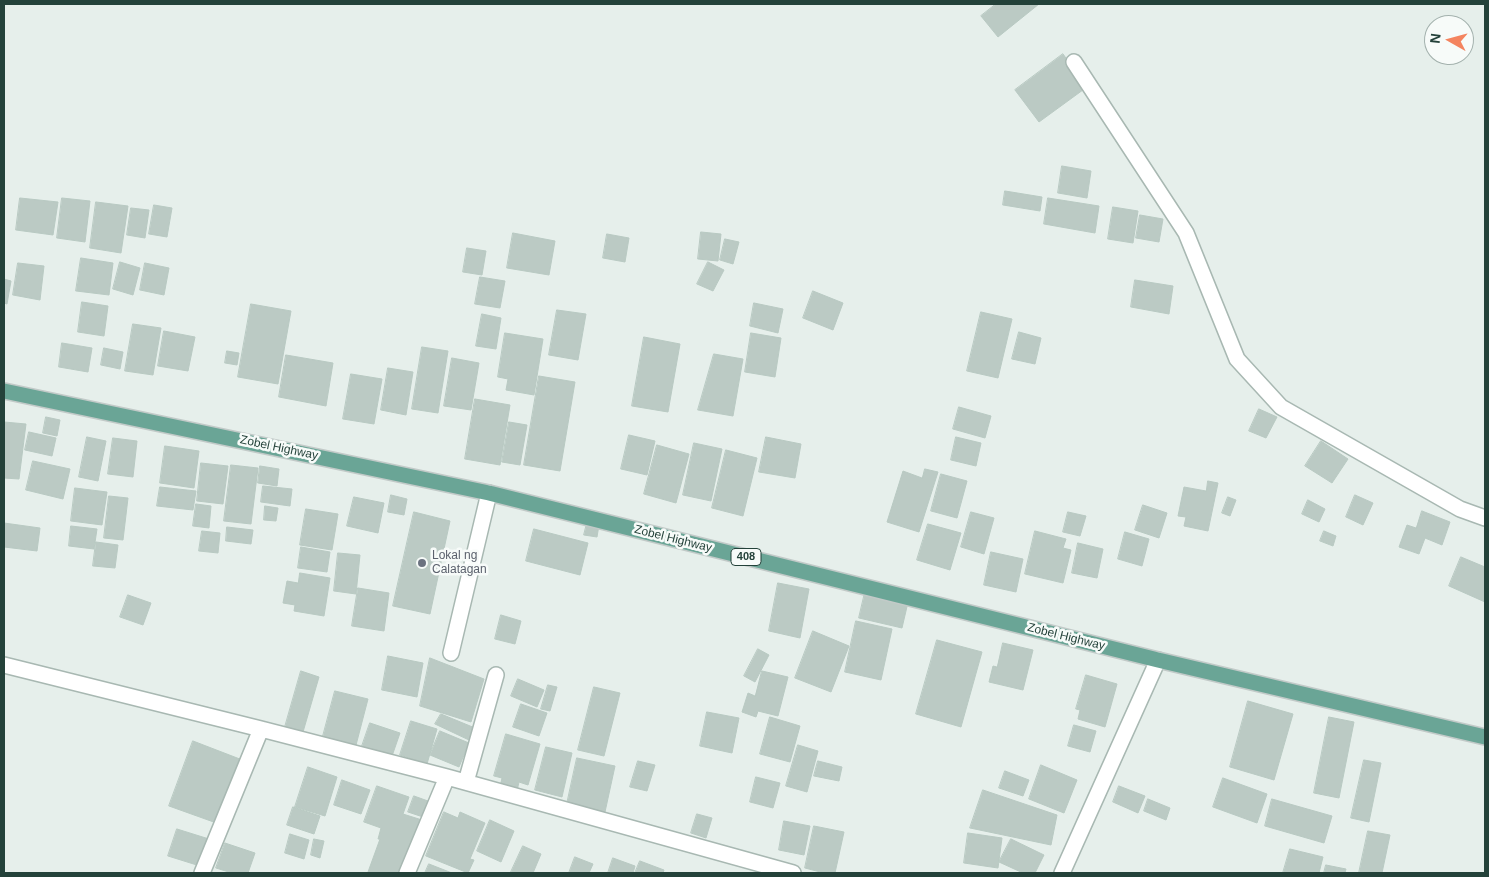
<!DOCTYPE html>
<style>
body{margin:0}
#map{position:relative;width:1489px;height:877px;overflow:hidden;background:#e6efeb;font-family:Arial,sans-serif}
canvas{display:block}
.frame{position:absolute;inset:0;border:5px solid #24423a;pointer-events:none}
.north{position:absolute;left:1424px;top:15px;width:50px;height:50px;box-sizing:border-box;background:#f7fbf9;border:1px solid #a3b1ad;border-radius:50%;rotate:277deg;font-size:14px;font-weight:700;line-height:20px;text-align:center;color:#24423a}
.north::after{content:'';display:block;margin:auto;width:18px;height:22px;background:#f4845f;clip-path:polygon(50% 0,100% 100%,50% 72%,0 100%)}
</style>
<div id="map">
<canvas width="1489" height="877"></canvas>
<div class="frame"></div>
<div class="north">N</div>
</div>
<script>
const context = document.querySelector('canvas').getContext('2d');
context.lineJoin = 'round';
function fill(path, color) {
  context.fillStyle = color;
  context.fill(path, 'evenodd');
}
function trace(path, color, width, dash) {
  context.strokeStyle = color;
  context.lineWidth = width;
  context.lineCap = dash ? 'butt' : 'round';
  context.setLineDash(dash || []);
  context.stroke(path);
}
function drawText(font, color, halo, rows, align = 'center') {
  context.font = font + ' Arial,sans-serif';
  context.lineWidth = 5;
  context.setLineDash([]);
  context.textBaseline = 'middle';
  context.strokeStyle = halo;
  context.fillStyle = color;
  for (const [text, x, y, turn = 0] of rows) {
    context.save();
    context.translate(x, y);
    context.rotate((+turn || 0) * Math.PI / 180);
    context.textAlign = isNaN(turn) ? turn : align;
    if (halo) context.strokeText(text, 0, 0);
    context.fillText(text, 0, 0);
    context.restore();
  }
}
const building = new Path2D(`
 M996 4H1039L998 37 981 16Z
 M1063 54 1087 87 1039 122 1015 90Z
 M1062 166 1091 171 1087 198 1058 193Z
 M1005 191 1042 197 1040 211 1003 205Z
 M20 198 58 202 53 235 16 230Z
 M62 198 90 201 85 242 57 238Z
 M1048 198 1099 206 1095 233 1044 224Z
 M96 202 128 206 121 253 90 248Z
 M154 205 172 208 167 237 149 234Z
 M1113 207 1138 211 1133 243 1108 239Z
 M131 208 149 210 145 238 127 235Z
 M1140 215 1163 219 1159 242 1136 238Z
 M701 232 721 234 718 261 698 259Z
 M513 233 555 241 549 275 507 268Z
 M607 234 629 238 625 262 603 258Z
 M725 239 739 242 733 264 720 260Z
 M467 248 486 251 482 275 463 272Z
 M81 258 113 263 109 295 76 291Z
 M120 262 140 268 133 295 113 289Z
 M708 262 724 270 713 291 697 284Z
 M18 263 44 266 40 300 13 295Z
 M145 263 169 268 164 295 140 290Z
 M480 277 505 281 500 308 475 304Z
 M4 279 11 281 7 304 4 303Z
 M1135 280 1173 286 1169 314 1131 307Z
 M813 291 843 303 833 330 803 318Z
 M82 302 108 306 104 336 78 332Z
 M754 303 783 309 778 333 750 326Z
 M251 304 291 311 278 384 238 377Z
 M557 310 586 314 578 360 549 355Z
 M981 312 1012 319 998 378 967 371Z
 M482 314 501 318 496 349 476 346Z
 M133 324 161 328 153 375 125 371Z
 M164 331 195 337 188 371 158 366Z
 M1019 332 1041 338 1035 364 1012 359Z
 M505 333 543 339 534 395 506 390 508 379 498 377Z
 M751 333 781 338 775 377 745 372Z
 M644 337 680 344 668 412 632 406Z
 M62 343 92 348 88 372 59 367Z
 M422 347 448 351 438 413 412 409Z
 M104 348 123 352 120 369 101 365Z
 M227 351 239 353 237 365 225 363Z
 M714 354 743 359 733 416 698 410Z
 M286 355 333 363 326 406 279 397Z
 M452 358 479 363 471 410 444 406Z
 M388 368 413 372 406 415 381 410Z
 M351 374 382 379 374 424 343 419Z
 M539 376 575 382 560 471 524 465Z
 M475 399 510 405 500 465 465 459Z
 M959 407 991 416 985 438 953 429Z
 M1259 409 1277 417 1266 438 1249 431Z
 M46 417 60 420 57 436 43 433Z
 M4 422 26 424 19 479 4 478Z
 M509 422 527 425 520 465 502 462Z
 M29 432 56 438 52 456 25 450Z
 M629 435 655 441 647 475 621 469Z
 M87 437 106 441 98 481 79 477Z
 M766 437 801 444 795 478 759 472Z
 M956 437 981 443 976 466 951 460Z
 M113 438 137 441 133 477 108 474Z
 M1321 441 1348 459 1332 483 1305 466Z
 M694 443 722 449 711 501 683 495Z
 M657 445 689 454 676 503 644 494Z
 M165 446 199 451 194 488 160 483Z
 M726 450 757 458 743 516 712 508Z
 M33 461 70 469 63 499 26 490Z
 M201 463 228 466 223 504 197 501Z
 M231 465 258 468 251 524 224 521Z
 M260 466 279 469 277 486 258 483Z
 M925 469 938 472 919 532 887 522 903 471 922 478Z
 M941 474 967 481 957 518 931 511Z
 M1208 481 1218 483 1208 531 1184 526 1186 517 1178 516 1184 487 1206 491Z
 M263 486 292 489 290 506 261 502Z
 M160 487 196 491 193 510 157 506Z
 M75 488 107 492 102 525 71 521Z
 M391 495 407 499 404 515 388 512Z
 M1355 495 1373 503 1363 525 1346 517Z
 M109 496 128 498 123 540 104 538Z
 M354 497 384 503 378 533 347 526Z
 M1228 497 1236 500 1230 516 1222 513Z
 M1308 500 1325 509 1319 522 1302 514Z
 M196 504 211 506 209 528 193 526Z
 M1143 505 1167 513 1159 538 1135 530Z
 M265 506 278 508 276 521 264 520Z
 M306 509 338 514 332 550 300 545Z
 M1422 511 1450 522 1442 545 1425 538 1419 554 1399 547 1407 525 1416 528Z
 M414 512 450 521 430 614 393 606Z
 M971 512 994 518 984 554 961 547Z
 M1068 512 1086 516 1080 536 1063 532Z
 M4 523 40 528 37 551 4 547Z
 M587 523 599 525 597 537 584 535Z
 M928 524 961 533 950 570 917 560Z
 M71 526 97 529 94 549 69 546Z
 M227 527 253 530 251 544 226 541Z
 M534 529 588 543 580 575 526 561Z
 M202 531 220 533 218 553 199 551Z
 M1035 531 1066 539 1063 548 1071 550 1063 583 1025 574Z
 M1324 531 1336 536 1333 546 1320 541Z
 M1125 532 1149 539 1142 566 1118 559Z
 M96 542 118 545 115 568 93 566Z
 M1078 543 1103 549 1097 578 1072 573Z
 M301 547 330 552 327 572 298 568Z
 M991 552 1023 559 1016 592 984 585Z
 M338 553 360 555 356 594 334 591Z
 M1461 557 1485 567V602L1449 586Z
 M300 573 330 578 324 616 294 611 295 605 283 603 287 581 298 583Z
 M778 583 809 589 800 638 769 631Z
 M358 588 389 593 384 631 352 626Z
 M866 588 909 598 902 628 859 618Z
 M128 595 151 603 143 625 120 617Z
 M501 615 521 621 515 644 495 639Z
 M856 621 892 629 881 680 845 672Z
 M813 631 849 646 831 692 795 678Z
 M937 640 982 652 961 727 916 714Z
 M1003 643 1033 650 1023 690 989 682 993 666 997 667Z
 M758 649 769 655 755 682 744 676Z
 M388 656 423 663 417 697 382 690Z
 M430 658 484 679 471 722 420 706Z
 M301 671 319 677 303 732 285 727Z
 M762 671 788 677 778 716 758 711 756 717 742 712 748 693 755 696Z
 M1086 675 1117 684 1105 727 1078 719 1080 710 1076 709Z
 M518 679 544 690 537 707 511 696Z
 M548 685 557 687 550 711 541 709Z
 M594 687 620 693 604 756 578 750Z
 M335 691 368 699 355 749 322 740Z
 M1248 701 1293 714 1274 780 1230 767Z
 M521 704 547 713 539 736 513 727Z
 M707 712 739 718 732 753 700 746Z
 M441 714 475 728 469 740 435 724Z
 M770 717 800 726 790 762 760 754Z
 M1329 717 1354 722 1339 798 1314 793Z
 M411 721 437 729 427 764 400 755Z
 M370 723 400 733 391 759 361 749Z
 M1074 725 1096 731 1090 752 1068 746Z
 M440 731 469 743 459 767 430 755Z
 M506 734 540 744 528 785 519 782 517 791 500 787 502 778 494 776Z
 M193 741 245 761 222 825 169 806Z
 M798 745 818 751 807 792 786 786Z
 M546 747 572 753 562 797 535 790Z
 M577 758 615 766 605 812 567 804Z
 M1364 760 1381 763 1369 822 1351 818Z
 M638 761 655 765 647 791 630 787Z
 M818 761 842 767 839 781 814 776Z
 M1041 765 1077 780 1064 813 1029 799Z
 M308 767 337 777 325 816 295 807Z
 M1005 771 1029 780 1023 796 999 788Z
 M756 777 780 783 773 808 750 802Z
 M1223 778 1267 794 1257 823 1213 807Z
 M342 780 370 790 361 814 334 805Z
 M377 786 409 797 403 814 422 820 406 865 401 864 398 873H372L368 872 380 839H378L381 828 364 822Z
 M1119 786 1145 796 1138 813 1113 802Z
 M983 790 1057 815 1051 845 970 828Z
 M414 796 428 801 423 817 408 812Z
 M1148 799 1170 808 1166 820 1144 811Z
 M1272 799 1332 816 1324 843 1265 826Z
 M293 807 320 816 314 834 287 825Z
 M444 812 458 818 460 812 485 823 470 859 474 860 468 873 426 856Z
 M697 814 712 818 706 838 691 833Z
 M490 820 514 831 501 862 477 851Z
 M784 821 810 826 804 855 779 850Z
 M814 826 844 832 835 873H824L805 868Z
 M177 829 209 839 200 866 168 856Z
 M1368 831 1390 835 1382 873H1359Z
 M968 833 1002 838 998 868 964 863Z
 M290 834 309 840 304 859 285 853Z
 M314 839 324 841 320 858 311 855Z
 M1011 839 1044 855 1035 873H1023L999 862Z
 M225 843 255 853 248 873H232L216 868Z
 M523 846 541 854 533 873H513L511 872Z
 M1290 849 1323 857 1319 873H1283Z
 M575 857 593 864 589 873H569Z
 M613 858 635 866 633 873H608Z
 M640 861 664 870 663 873H635Z
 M429 864 452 873H425Z
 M1326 865 1346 869 1345 873H1324Z`);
const minor = new Path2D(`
 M1074 62 1186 233 1237 359 1281 407 1460 509 1485 518
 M451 653 489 493
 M4 665 261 729 447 777 793 873
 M466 782 496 675
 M202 873 261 729
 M407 873 447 777`);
const tertiary = new Path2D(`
 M1062 873 1158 660`);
const primary = new Path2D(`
 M4 391 489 493 1158 660 1485 737`);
const markers = [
 [422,563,5,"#6b7280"]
];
const shields = [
 [746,557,30]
];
const shieldNames = [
 ["408",746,557]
];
const streetNames = [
 ["Zobel Highway",279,448,12],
 ["Zobel Highway",673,539,14],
 ["Zobel Highway",1066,637,14]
];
const worshipNames = [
 ["Lokal ng",432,556],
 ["Calatagan",432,570]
];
fill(building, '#bbcac4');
trace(building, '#b8c9c2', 1);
trace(minor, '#a8b8b2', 18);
trace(tertiary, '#a8b8b2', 18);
trace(primary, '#c2cac8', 18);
trace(minor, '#fff', 15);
trace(tertiary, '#fff', 15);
trace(primary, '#6aa596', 15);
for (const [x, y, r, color] of markers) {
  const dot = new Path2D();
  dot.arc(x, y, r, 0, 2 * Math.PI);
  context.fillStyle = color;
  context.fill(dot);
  trace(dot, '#f7fbf9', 2);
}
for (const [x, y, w] of shields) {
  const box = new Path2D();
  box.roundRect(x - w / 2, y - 8.5, w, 17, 4);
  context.fillStyle = '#f7fbf9';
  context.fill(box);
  trace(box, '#24423a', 1);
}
drawText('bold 11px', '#24423a', null, shieldNames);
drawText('12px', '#24423a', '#f7fbf9', streetNames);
drawText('12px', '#5b616d', '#f7fbf9', worshipNames, 'left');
</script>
